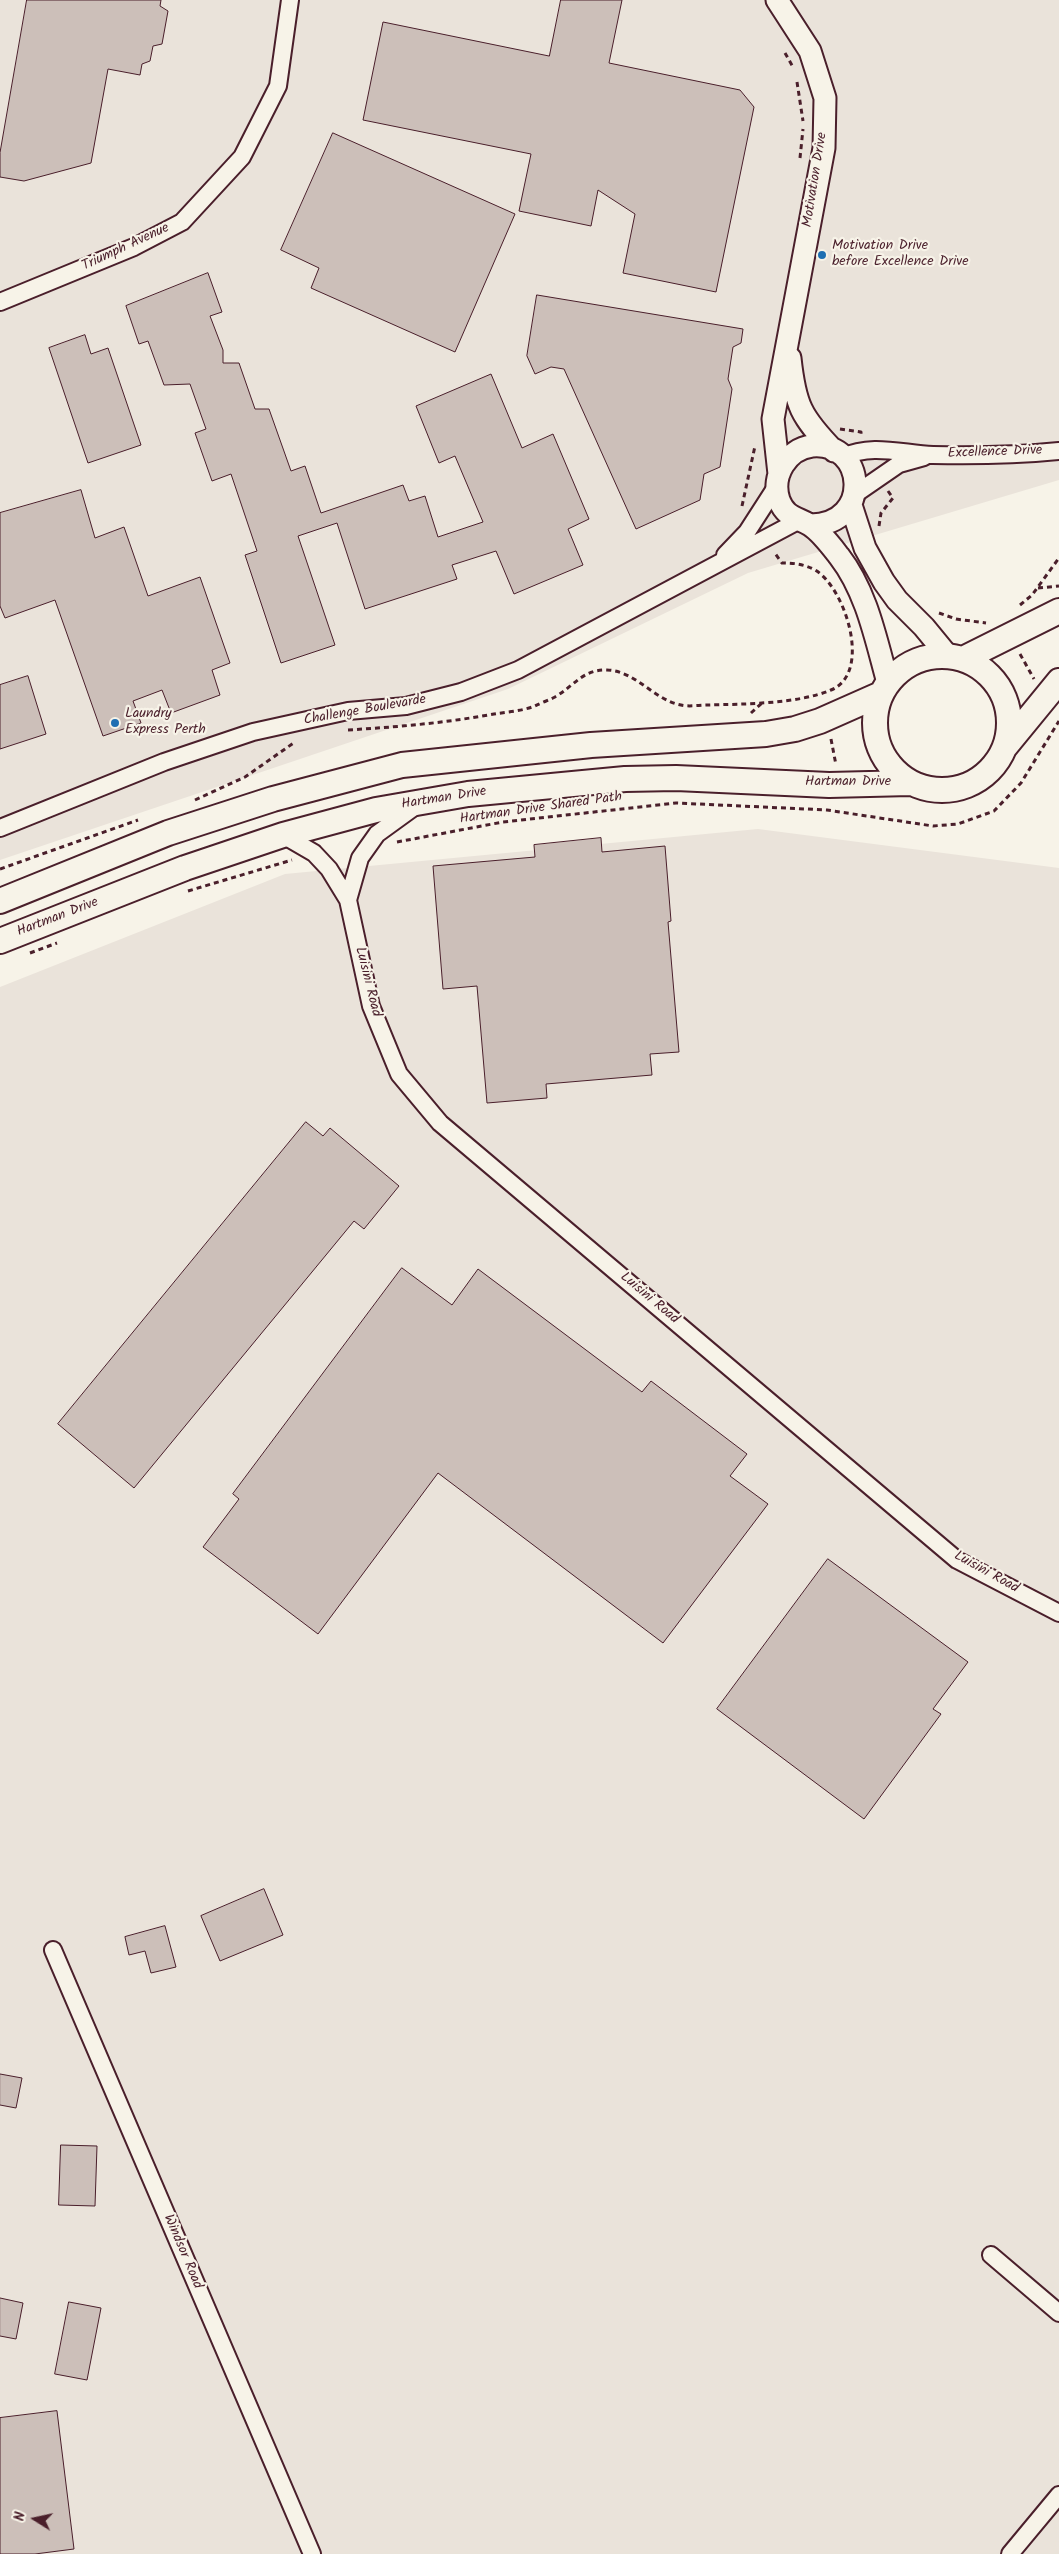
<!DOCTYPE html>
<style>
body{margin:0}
#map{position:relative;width:1059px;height:2554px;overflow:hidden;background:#f7f3e8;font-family:Kalam,sans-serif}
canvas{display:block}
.north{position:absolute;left:10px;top:2494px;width:50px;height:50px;-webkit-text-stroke:4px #f7f3e8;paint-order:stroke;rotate:280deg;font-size:14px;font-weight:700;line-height:20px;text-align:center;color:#4a1f2b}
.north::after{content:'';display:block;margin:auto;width:18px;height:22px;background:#4a1f2b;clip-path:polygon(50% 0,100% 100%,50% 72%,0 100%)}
</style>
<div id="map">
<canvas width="1059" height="2554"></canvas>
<div class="north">N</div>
</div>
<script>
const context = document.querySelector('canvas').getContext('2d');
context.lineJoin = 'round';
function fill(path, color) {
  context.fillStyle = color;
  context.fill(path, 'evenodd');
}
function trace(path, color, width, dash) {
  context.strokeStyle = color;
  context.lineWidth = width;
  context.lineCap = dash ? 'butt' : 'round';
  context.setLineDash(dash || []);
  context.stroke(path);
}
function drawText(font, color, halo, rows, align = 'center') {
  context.font = font + ' Kalam,sans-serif';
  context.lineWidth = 4.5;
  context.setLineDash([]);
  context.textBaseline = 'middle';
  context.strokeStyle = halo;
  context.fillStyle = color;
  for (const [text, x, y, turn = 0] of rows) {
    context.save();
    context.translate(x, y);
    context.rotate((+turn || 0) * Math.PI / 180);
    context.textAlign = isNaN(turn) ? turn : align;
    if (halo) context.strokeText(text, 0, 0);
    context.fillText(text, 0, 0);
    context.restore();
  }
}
const built = new Path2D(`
 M0 0H1059V480L748 573 508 689 0 860Z
 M758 829 1059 868V2554H0V987L285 874Z`);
const building = new Path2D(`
 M27 0H161L160 6 168 11 162 44 153 46 150 61 142 64 140 75 108 69 91 163 24 181 0 177V153Z
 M561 0H622L609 63 740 90 754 107 716 292 623 273 635 214 598 190 591 226 519 211 531 154 363 120 383 22 549 56Z
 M333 133 515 214 455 352 311 288 319 268 281 250Z
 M208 273 222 312 210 316 223 350V363H239L255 409H269L291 471 305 466 321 513 403 485 409 501 425 496 438 537 483 522 455 456 439 463 416 406 491 374 522 448 553 434 589 519 568 529 583 565 514 594 496 551 452 565 457 579 365 609 337 523 298 536 335 645 281 663 245 555 257 551 231 474 212 481 195 433 206 429 190 384 164 385 148 341 139 344 126 306Z
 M537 295 743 329 741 343 733 347 728 379 732 389 720 467 704 474 700 500 636 529 564 369 551 367 535 374 527 356Z
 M85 335 91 354 108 348 141 445 88 463 49 348Z
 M81 490 95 538 124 527 148 596 200 577 230 663 212 670 220 695 171 713 162 690 133 701 141 723 103 736 55 600 5 618 0 606V513Z
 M28 676 46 734 0 749V685Z
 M601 838 602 852 665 846 671 921 668 922 679 1052 650 1054 652 1075 546 1084 547 1098 487 1103 477 986 443 989 433 866 535 857 534 845Z
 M306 1122 323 1136 330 1128 399 1186 364 1229 354 1221 134 1488 58 1424Z
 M402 1268 452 1305 478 1269 642 1392 651 1381 747 1454 730 1476 768 1504 663 1643 438 1473 318 1634 203 1547 239 1499 233 1494Z
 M828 1559 968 1662 933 1709 941 1714 864 1819 717 1709Z
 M264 1889 283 1935 220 1961 201 1916Z
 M165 1926 176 1967 151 1973 145 1951 129 1955 125 1937Z
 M0 2074 22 2078 16 2108 0 2105Z
 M61 2145 97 2146 95 2206 59 2205Z
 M0 2298 23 2303 16 2339 0 2336Z
 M69 2302 101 2308 87 2380 55 2374Z
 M57 2411 74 2549 35 2554H0V2418Z`);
const path = new Path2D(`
 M785 53 793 67
 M797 82 803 121
 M800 158 803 129
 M840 429 861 432V435
 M742 506 755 446
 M879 526 881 513 893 498 888 491
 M1038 588 1059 586
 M1020 605 1032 595 1059 558
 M939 613 956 619 986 623
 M1020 654 1034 679
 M751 713 763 702
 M348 730C397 727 445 723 494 714 507 712 522 711 535 706 541 703 549 700 555 697 574 686 583 669 607 670 636 671 654 700 681 705 689 707 699 705 708 705 744 704 798 704 831 690 873 673 845 587 815 570 804 564 794 563 782 563L774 552
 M831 739 836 765
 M195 800 245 777 295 742
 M397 842 503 822 676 803 827 810 933 826 958 824 994 811 1021 783 1059 721
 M0 869 138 820
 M188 891 292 860
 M30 953 57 943`);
const minor = new Path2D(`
 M0 302 134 247 182 222 242 157 278 86 290 0
 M843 457C872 443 903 454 933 455 975 456 1017 455 1059 451
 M854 495 899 464 924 457
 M725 555 747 532 776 487
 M0 828 164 762 253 732 348 711 406 706 461 692 518 670 798 521
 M283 835 314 853 329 869 348 900 371 1006 399 1074 440 1123 957 1560 1059 1613
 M348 900 360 858 377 834 417 805
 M53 1950 312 2554
 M991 2255 1059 2313
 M1010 2554 1059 2495`);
const tertiary = new Path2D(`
 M777 0 810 51 825 98 824 148 773 419 779 474
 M790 358C795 405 801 417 834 451
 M851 505 865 548 884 582 897 600 924 627 947 655
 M811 525C873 524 866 441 812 446 787 449 771 476 779 500 786 518 797 517 810 525 820 531 832 547 839 556 867 592 876 640 888 683`);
const secondary = new Path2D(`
 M875 723a67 67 0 1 1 134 0a67 67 0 1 1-134 0Z
 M963 659 1059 611
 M1005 747 1059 681
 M0 901 168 833 273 799 402 765 591 745 766 734 795 729 820 721 881 694
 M0 941 185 868 283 835 376 810 468 794 625 779 676 778 829 785 910 783`);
const markers = [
 [822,255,5,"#1f6fb2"],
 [115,723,5,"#1f6fb2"]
];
const streetNames = [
 ["Motivation Drive",816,180,-81],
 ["Triumph Avenue",126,248,-25],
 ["Excellence Drive",995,453,-2],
 ["Challenge Boulevarde",365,711,-10],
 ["Hartman Drive",848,783],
 ["Hartman Drive",444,799,-9],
 ["Hartman Drive Shared Path",541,809,-8],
 ["Hartman Drive",58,918,-21],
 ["Luisini Road",367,982,76],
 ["Luisini Road",649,1299,40],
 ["Luisini Road",986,1573,29],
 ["Windsor Road",182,2252,67]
];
const poiNames = [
 ["Motivation Drive",832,247],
 ["before Excellence Drive",832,263],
 ["Laundry",125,715],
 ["Express Perth",125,731]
];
fill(built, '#eae3da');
fill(building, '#ccbfb9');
trace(building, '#4a1f2b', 1);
trace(minor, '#4a1f2b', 20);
trace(tertiary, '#4a1f2b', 25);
trace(secondary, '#4a1f2b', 28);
trace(path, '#4a1f2b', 3, [5, 4]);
trace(minor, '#f7f3e8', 16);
trace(tertiary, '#f7f3e8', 21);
trace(secondary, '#f7f3e8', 24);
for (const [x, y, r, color] of markers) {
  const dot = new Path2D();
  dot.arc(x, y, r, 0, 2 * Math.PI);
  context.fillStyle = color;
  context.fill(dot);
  trace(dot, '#f7f3e8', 2);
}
drawText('14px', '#4a1f2b', '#f7f3e8', streetNames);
drawText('14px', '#4a1f2b', '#f7f3e8', poiNames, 'left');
</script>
